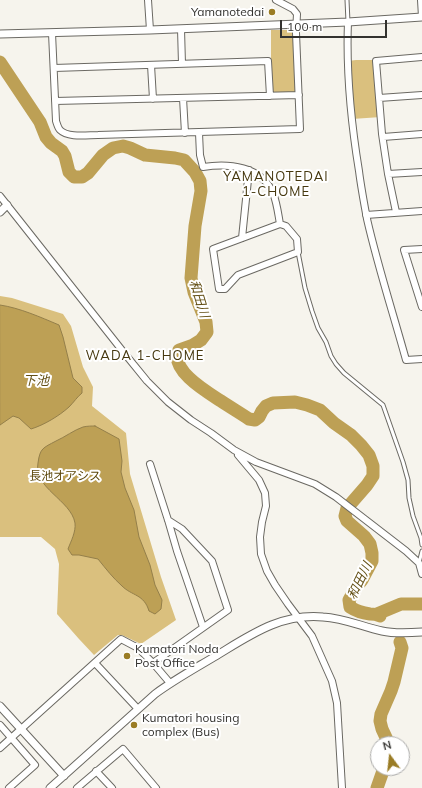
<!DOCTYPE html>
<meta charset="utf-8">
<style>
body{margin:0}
#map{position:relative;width:422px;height:788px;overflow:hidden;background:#f6f4ed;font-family:Mulish,sans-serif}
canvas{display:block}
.north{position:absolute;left:370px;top:736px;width:40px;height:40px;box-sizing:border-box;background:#fff;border:1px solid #adadac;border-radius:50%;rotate:345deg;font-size:11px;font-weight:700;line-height:16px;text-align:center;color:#33322f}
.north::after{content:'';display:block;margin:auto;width:14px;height:18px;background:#9a7c25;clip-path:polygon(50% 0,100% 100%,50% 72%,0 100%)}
.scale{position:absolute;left:280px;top:20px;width:107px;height:18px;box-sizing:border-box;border:2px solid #33322f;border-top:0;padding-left:5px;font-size:12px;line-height:14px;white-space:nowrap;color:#33322f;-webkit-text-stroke:3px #fff;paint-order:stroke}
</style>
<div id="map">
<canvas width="422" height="788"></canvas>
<div class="north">N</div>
<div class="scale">100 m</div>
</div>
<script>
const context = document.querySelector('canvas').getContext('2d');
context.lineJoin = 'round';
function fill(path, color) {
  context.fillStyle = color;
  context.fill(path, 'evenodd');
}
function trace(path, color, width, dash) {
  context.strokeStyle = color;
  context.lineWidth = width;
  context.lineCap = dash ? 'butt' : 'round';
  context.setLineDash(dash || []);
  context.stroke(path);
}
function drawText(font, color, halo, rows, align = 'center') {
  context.font = font + ' Mulish,"Noto Sans JP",sans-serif';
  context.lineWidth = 4;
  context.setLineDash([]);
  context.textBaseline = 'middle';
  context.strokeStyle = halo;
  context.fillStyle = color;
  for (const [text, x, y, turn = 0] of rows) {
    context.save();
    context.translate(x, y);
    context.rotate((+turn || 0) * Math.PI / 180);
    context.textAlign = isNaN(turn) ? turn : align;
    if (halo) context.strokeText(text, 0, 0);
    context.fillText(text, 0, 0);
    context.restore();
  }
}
const green = new Path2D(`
 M271 30H289L296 33 299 95 270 96 268 61 271 58Z
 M356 60H373L376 61 381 117 352 119 348 61Z
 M0 296 12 298 63 314 71 326 83 367 93 387 92 406 126 433 130 474 161 577 176 620 141 644 122 635H118L94 655 79 639 57 614 59 564 55 549 41 537H0Z`);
const water = new Path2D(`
 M0 305C20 308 40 317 59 325L63 337 73 378 82 387V393C77 397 74 402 69 407 59 416 44 425 31 429L19 418 13 416 0 425Z
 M95 426 119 439 122 461 121 472 125 488 134 510 139 537 150 565 155 585 162 600 161 609 155 614 149 611C144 594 132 596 122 586 113 578 106 569 98 559L79 555H72L68 549C71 541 76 532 75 523 71 500 33 488 38 463 40 448 43 448 56 441 65 437 74 430 83 427 87 426 92 426 95 426Z`);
const river = new Path2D(`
 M0 62 40 122 46 137 51 143 62 151 65 156 69 172 74 177H82L88 173 103 155 113 148 123 146 130 148 145 155 175 158 184 160 195 172 200 181 201 191 195 226 191 278 194 292 206 322 207 332 201 340 193 345 179 350C169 370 207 392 221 401 230 407 240 413 249 419L255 420 259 417 262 411 266 406 273 403 295 402 307 405 320 410 334 423 351 435 361 445 369 455 373 466V476L367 485 347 508 345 516 347 521 364 536 370 544 372 553V561L362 580 357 586 349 600 350 607C356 611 363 613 370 614 374 614 376 614 380 616
 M377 614 401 604H422
 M389 744 382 729 380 721 381 714 391 691 394 682 402 648 400 642
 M377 788 384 768`);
const service = new Path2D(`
 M347 0 348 22
 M298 252 305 288 312 311 318 328 326 342 331 356 336 364 344 373 383 405 403 462 408 480 409 498 413 516 421 538 422 545
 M419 563 422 551`);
const minor = new Path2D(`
 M148 0 150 30
 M421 0 422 17
 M348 22C346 72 351 122 359 171 361 187 364 203 367 219 378 267 393 313 406 360L422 359
 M181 29 182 64
 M52 33 56 121C57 124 58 128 60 130 68 138 87 135 98 135L300 129 296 33 297 14 293 9 276 0
 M151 65 153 99
 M54 68 268 61 270 96
 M183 98 185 133
 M379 98 422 95
 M55 101 299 95
 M199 133 200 155 203 167C229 163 261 166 273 193 277 203 278 213 280 224
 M383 137 422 134
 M388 174 422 172
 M0 196 125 354 147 381 168 402 191 420 211 433 234 450 256 462 315 484 336 497 406 551 419 563 422 574
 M396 212 388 174 382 134 376 61 422 57
 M366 215 422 211
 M280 224 286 226 297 239 298 252 238 275 225 289H219L213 249Z
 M242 238 249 170
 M422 249 404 250 422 307
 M238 455 259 480 265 493 266 506 262 522 260 537 261 554 267 571 275 585 288 604 312 636 332 681 337 703 342 788
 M150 464 168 520 177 551 203 627
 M95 663 138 709
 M153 663 228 610 212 561 182 529 168 520
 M0 725 35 765 9 788
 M0 748 121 639 138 648 153 663 170 683
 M96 771 112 788
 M77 788 123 749 156 788`);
const tertiary = new Path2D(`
 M0 34 150 30 348 22 422 17
 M0 212 7 205
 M0 706 64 776
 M50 788 155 694C174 680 194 669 214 657 249 636 280 613 323 617 344 618 363 627 382 631 395 634 409 633 422 632`);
const markers = [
 [272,12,4,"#9a7c25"],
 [127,656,4,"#9a7c25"],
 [134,725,4,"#9a7c25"]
];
const poiNames = [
 ["Yamanotedai",264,12,"right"],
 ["Kumatori Noda",135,649],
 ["Post Office",135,663],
 ["Kumatori housing",142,718],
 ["complex (Bus)",142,732]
];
const parkNames = [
 ["長池オアシス",65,476]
];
const neighbourhoodNames = [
 ["YAMANOTEDAI",276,177],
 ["1-CHOME",276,192],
 ["WADA 1-CHOME",145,356]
];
const waterNames = [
 ["和田川",199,299,73],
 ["下池",36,381],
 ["和田川",360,581,-64]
];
fill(green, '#dac07e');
fill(water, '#bda055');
trace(water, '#947f4a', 1);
trace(river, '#bda055', 13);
trace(service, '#6b6963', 5);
trace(minor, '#6b6963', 8);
trace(tertiary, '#6b6963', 9);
trace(service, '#fff', 3);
trace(minor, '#fff', 6);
trace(tertiary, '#fff', 7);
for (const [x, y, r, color] of markers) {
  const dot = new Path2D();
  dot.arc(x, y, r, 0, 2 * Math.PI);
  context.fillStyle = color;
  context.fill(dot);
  trace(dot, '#fff', 1.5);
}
drawText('12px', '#33322f', '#fff', poiNames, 'left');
drawText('12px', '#5c470a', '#fff', parkNames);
context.letterSpacing = '1px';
drawText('13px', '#46380f', '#fff', neighbourhoodNames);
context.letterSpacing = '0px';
drawText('italic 13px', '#645016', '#fff', waterNames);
</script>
